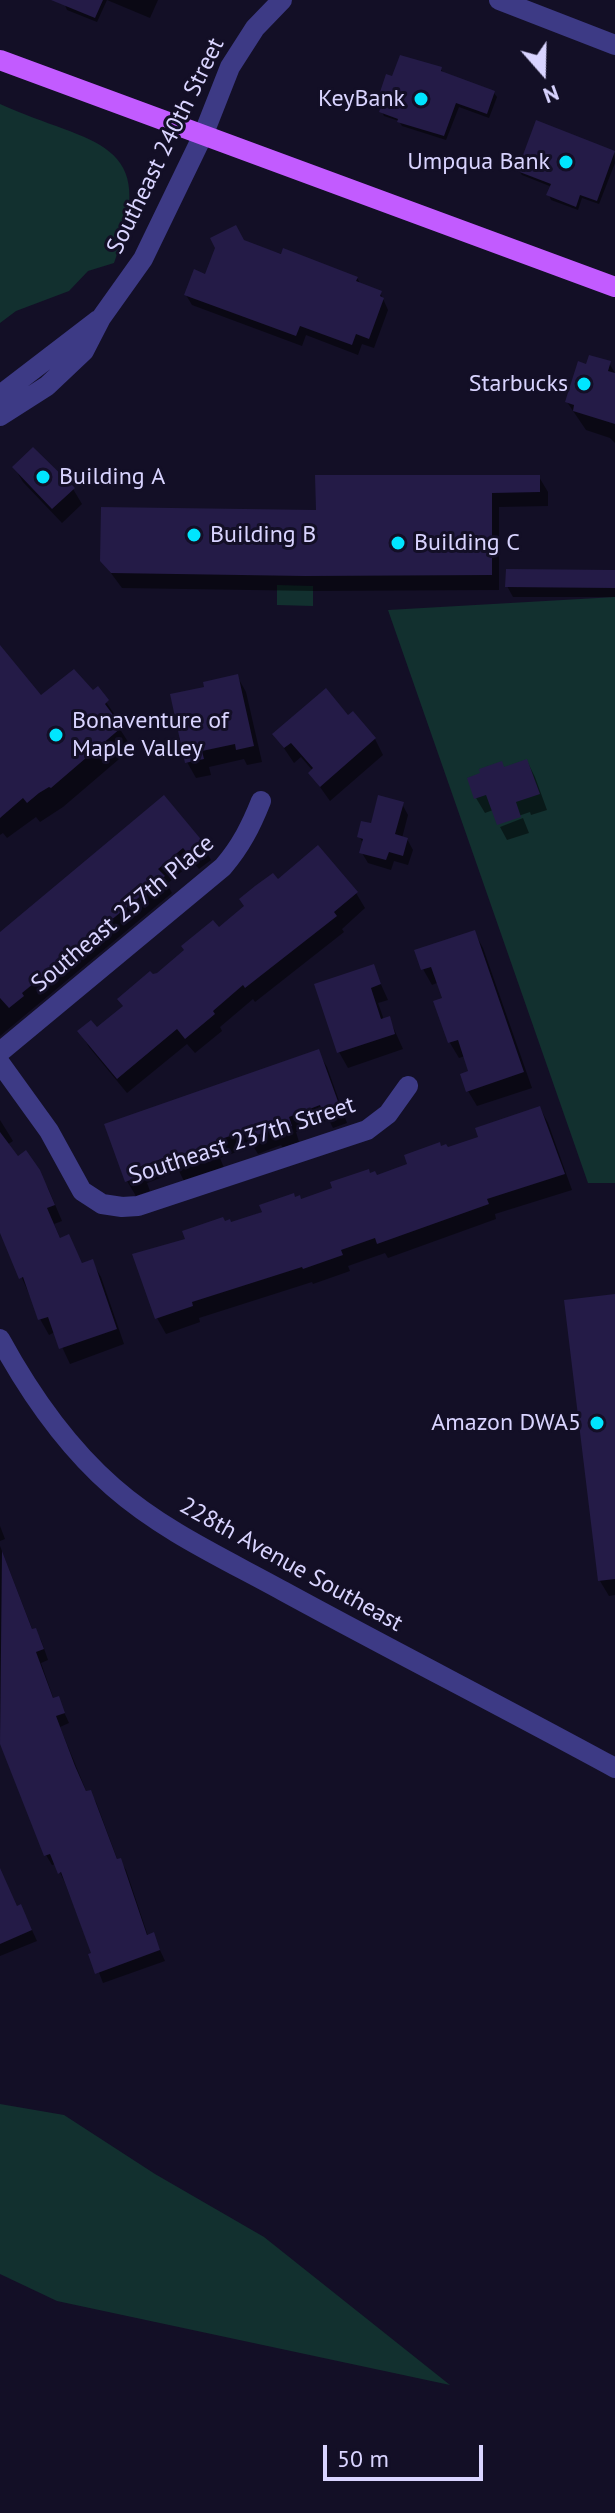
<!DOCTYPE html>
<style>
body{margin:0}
#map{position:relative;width:615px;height:2513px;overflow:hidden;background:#130f26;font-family:"PT Sans",sans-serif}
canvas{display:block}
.north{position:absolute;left:503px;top:32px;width:80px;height:80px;-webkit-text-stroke:6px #130f26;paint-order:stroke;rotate:160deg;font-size:22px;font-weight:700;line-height:32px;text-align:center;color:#d9d4ff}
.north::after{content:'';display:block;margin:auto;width:28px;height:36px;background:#d9d4ff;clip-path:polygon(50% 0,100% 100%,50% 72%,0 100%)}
.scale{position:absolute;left:323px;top:2445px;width:160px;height:36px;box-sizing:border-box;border:4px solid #d9d4ff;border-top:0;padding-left:10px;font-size:24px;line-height:28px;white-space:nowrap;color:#d9d4ff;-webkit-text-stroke:6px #130f26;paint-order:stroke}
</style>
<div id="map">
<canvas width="615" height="2513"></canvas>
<div class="north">N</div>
<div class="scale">50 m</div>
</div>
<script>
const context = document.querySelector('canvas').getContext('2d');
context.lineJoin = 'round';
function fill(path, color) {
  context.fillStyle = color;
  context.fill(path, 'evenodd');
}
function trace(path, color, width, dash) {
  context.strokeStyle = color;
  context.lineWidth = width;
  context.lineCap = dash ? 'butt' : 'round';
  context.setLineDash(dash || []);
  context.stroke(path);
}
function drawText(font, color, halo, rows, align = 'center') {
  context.font = font + ' "PT Sans",sans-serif';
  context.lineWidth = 6;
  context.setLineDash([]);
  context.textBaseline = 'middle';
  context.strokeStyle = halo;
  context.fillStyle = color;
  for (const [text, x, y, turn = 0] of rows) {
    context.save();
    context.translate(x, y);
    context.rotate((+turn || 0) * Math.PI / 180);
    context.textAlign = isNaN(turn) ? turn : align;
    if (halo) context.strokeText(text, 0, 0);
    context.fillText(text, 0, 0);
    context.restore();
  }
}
const green = new Path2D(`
 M0 104C92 146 162 136 114 263L88 271 69 291 16 311 0 323Z
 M277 585 313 586V606L277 605Z
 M615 597V1183H588L388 610Z
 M0 2104 64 2115 155 2174 264 2237 450 2385 57 2301 0 2274Z`);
const shadow = new Path2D(`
 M67 0H158L150 18 107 0 97 22 67 10 65 5Z
 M441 69 444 74 494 93 497 97 489 118 459 107 446 140 402 126 399 121 384 116 382 112 387 97 382 92Z
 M614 152 615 163 599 204 582 198 578 210 551 200 549 195 552 187 522 175 519 171Z
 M244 242 357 278 361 285 380 292 388 310 374 348 362 344 358 355 306 335 302 346 192 305 186 295Z
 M609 363 615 373V443L610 438 586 430 567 402 587 367Z
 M14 467 73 489 82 504 62 523 23 482Z
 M539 477 548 492V506L499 507V590L315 591 122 588 102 561 318 512Z
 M615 572V597H513L507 586Z
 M0 648 41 698 92 693 97 689 119 721 116 723 132 748 63 807 40 822 36 817 7 838 3 833 0 835Z
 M237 676 246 692 262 762 247 765 244 759 209 767 211 775 196 778 187 762 207 688Z
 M353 714 375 739 383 755 330 801 310 773 313 771 301 757 294 763 275 735 348 717Z
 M527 761 535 777 547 810 531 815 530 812 498 823 493 810 485 813 476 798Z
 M164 798 202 844 211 860 199 869 193 862 167 884 172 893 0 1036V935Z
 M402 804 408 815 402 838 407 839 413 850 408 865 394 861 391 870 368 863 362 853 364 845 359 836Z
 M523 818 529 833 507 840 500 827Z
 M278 882 356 893 365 908 342 929 344 932 255 1002 253 999 220 1027 222 1031 195 1053 187 1044 127 1093 89 1047 80 1032 97 1030 158 975Z
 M474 932 483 948 532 1088 477 1106 468 1091 471 1073 465 1056 459 1058 450 1043 436 1002 444 999 439 982 432 985 423 969Z
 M373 967 388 1000 378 1003 384 1020 389 1018 403 1049 348 1068 339 1052Z
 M318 1052 327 1067 347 1123 333 1128 329 1120 296 1132 299 1142 283 1148 281 1145 258 1154 253 1146 220 1158 224 1168 184 1181 179 1171 147 1183 150 1191 136 1196 127 1181 106 1125Z
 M540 1108 548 1123 572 1190 495 1214 496 1219 388 1258 385 1253 348 1266 350 1271 313 1284 312 1282 199 1318 200 1322 166 1334 157 1318 135 1255 187 1240 224 1223 231 1224 295 1199 301 1201 370 1175 376 1177 410 1165 441 1148 447 1150 481 1138Z
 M0 1120 13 1141 7 1145 18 1159 38 1171 48 1188 62 1221 54 1224 61 1240 69 1237 83 1265 92 1262 101 1277 124 1344 70 1364 55 1332 49 1335 40 1319 0 1228Z
 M615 1296V1595L609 1596 600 1581Z
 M0 1526 5 1539 0 1541Z
 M0 1546 33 1631 35 1630 41 1640 48 1660 41 1663 54 1700 58 1699 69 1723 60 1727 87 1793 90 1792 96 1802 118 1861 120 1860 126 1870 148 1936 153 1935 165 1961 103 1983 65 1883 56 1864 52 1865 46 1855 0 1728Z
 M0 1880 17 1908 26 1917 37 1941 0 1956Z`);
const building = new Path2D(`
 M51 0H103L95 18Z
 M400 55 442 67 441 71 495 91 487 114 456 103 444 136 397 122 398 119 379 112 386 94 380 92 386 74 392 76Z
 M536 120 615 151 597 201 580 195 576 207 546 195 551 184 517 171Z
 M236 225 244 240 281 254 283 248 358 277 356 281 382 291 380 296 384 298 369 339 356 334 352 345 300 326 296 336 184 295 194 269 205 274 215 248 210 238Z
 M589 355 611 361 608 371 615 373V424L573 411 574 405 565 402 578 361 586 364Z
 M33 447 75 488 52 509 12 467Z
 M315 475H540V492L492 493V575L305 576 111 573 100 561 101 507 316 510Z
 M506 569 615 570V588L505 587Z
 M0 645 41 695 74 669 93 690 98 686 109 700 105 704 122 727 51 788 49 787 39 793 27 803 23 798 0 818Z
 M238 674 254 746 236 750 235 744 202 751 204 759 185 763 170 694 204 687 203 682Z
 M326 688 348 715 353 711 376 738 320 787 308 773 313 768 291 743 284 748 272 734Z
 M527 759 540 794 516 802 521 817 497 825 486 795 474 799 467 778 480 773 479 769 502 761 504 767Z
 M164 795 204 843 189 855 183 848 158 869 165 876 22 993 24 996 9 1008 0 998V932Z
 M378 795 404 802 395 834 408 838 403 856 389 852 386 860 359 853 363 839 357 837 361 821 371 823Z
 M318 845 358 892 334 912 337 916 245 988 243 985 213 1011 215 1014 185 1039 177 1029 117 1079 77 1031 91 1020 97 1027 123 1006 117 999 150 971 153 974 157 973 184 950 181 946 213 920 219 927 244 906 239 899 255 886 273 873 278 879Z
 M475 930 524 1072 466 1092 460 1074 468 1071 458 1040 448 1043 433 1001 442 998 431 967 421 970 414 950Z
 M374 964 381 984 371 988 381 1019 390 1016 395 1034 337 1053 314 984Z
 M319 1049 340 1107 323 1113 320 1105 289 1117 292 1126 272 1134 271 1130 247 1139 244 1131 213 1142 216 1152 174 1166 170 1156 139 1167 142 1176 125 1182 104 1124Z
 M540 1106 565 1174 487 1199 489 1204 377 1244 375 1238 341 1250 343 1255 303 1269 302 1267 192 1302 193 1306 155 1319 132 1254 185 1239 182 1231 223 1217 225 1221 230 1219 231 1222 262 1212 259 1205 294 1193 295 1197 300 1195 301 1199 332 1188 330 1182 369 1169 370 1173 375 1171 377 1175 407 1164 404 1155 440 1142 441 1146 446 1144 448 1147 478 1137 475 1128Z
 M0 1132 18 1156 26 1150 40 1170 55 1205 47 1208 60 1238 69 1234 82 1263 93 1259 117 1329 59 1349 48 1317 38 1320 23 1277 19 1279 0 1233Z
 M615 1294V1579L598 1581 564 1300Z
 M2 1551 32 1629 36 1628 44 1649 36 1652 53 1698 59 1696 65 1713 56 1716 75 1766 86 1791 91 1790 117 1859 121 1858 147 1935 154 1932 160 1950 95 1974 88 1954 91 1953 61 1872 58 1874 50 1854 44 1856 0 1744Z
 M0 1868 17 1906 21 1904 32 1930 0 1944Z`);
const street = new Path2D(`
 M499 0 615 45
 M0 395 98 320
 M0 416 47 386 84 351 101 318 143 259 204 133 230 67 255 28 282 0
 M0 1052 223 867C241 846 251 826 261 801
 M0 1063 49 1131 82 1191 102 1204 122 1207 138 1206 367 1130 388 1114 408 1086
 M0 1339C30 1394 65 1445 113 1487 163 1531 225 1559 283 1591 393 1651 505 1708 615 1768`);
const primary = new Path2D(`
 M0 60 615 287`);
const markers = [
 [421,99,8,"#00e5ff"],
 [566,162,8,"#00e5ff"],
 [584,384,8,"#00e5ff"],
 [43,477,8,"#00e5ff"],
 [194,535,8,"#00e5ff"],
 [398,543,8,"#00e5ff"],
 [56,735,8,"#00e5ff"],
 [597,1423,8,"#00e5ff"]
];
const poiNames = [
 ["KeyBank",405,99],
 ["Umpqua Bank",550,162],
 ["Starbucks",568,384],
 ["Building A",59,477,"left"],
 ["Building B",210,535,"left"],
 ["Building C",414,543,"left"],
 ["Bonaventure of",72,721,"left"],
 ["Maple Valley",72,749,"left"],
 ["Amazon DWA5",581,1423]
];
const streetNames = [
 ["Southeast 240th Street",166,146,-64],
 ["Southeast 237th Place",123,914,-40],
 ["Southeast 237th Street",242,1141,-18],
 ["228th Avenue Southeast",291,1565,29]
];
fill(green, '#12302f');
fill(shadow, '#0007');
fill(building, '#241b47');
trace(street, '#3d3a85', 20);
trace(primary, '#c25bff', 20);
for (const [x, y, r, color] of markers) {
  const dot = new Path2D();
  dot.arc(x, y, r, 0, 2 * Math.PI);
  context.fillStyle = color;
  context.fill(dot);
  trace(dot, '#130f26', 3);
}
drawText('24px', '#d9d4ff', '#130f26', poiNames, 'right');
drawText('24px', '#d9d4ff', '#130f26', streetNames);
</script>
